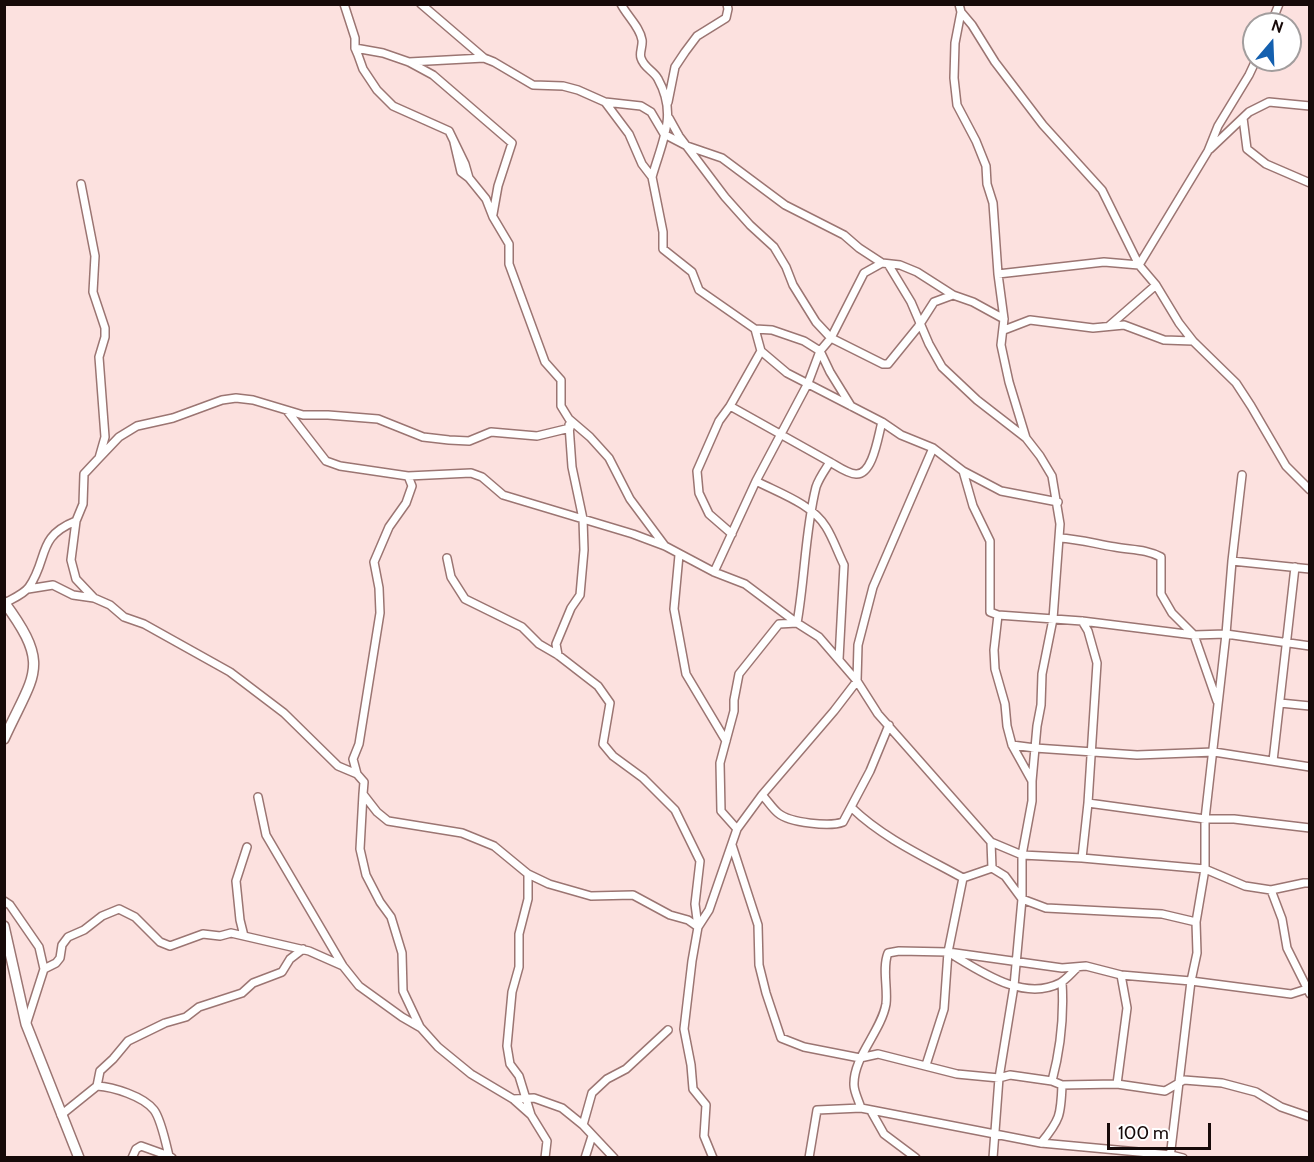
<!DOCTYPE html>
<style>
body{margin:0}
#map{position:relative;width:1314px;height:1162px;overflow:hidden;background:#fce1df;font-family:Cabin,sans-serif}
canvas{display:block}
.frame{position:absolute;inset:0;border:6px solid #170a09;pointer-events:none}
.north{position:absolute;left:1242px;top:12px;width:60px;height:60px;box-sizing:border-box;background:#fff;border:2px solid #a29d9d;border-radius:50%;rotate:19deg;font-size:16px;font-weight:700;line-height:24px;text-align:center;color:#170a09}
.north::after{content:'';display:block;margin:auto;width:21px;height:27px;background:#1460af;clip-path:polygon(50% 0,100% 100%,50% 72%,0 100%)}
.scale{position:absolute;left:1107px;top:1123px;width:104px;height:27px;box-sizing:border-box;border:3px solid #170a09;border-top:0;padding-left:8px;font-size:18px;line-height:21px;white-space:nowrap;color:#170a09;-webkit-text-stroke:4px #fff;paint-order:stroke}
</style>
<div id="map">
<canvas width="1314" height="1162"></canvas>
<div class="frame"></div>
<div class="north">N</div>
<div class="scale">100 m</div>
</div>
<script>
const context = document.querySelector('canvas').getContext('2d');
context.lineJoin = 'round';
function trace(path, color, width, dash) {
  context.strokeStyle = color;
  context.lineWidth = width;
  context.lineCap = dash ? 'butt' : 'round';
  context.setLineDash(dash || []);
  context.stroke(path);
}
const minor = new Path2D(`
 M344 4 355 38V48L358 55 363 69 377 90 393 106 449 131 465 164 469 178
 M421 4 484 58 494 62 533 85 563 86 578 90 605 102 641 106 651 112 664 134 687 146 722 158 785 205 844 235 859 248 882 263
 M621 4C627 16 640 27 642 40 643 46 639 53 641 58 644 68 654 71 658 79 678 115 662 141 652 177
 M959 4 961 12 972 25 995 62 1043 125 1102 190 1139 265 1156 285 1179 323 1193 341 1236 383 1251 406 1286 466 1310 490
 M961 12 955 43 954 78 957 105 976 141 986 166 987 184 993 203 998 274 1004 319 1001 345 1009 382 1026 438 1040 456 1052 476 1060 524 1053 619 1042 674 1041 705 1037 726 1032 781
 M1271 24 1279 4
 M355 48 383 53 409 62 433 75 512 143 498 186 493 214
 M409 62 484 58
 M605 102 629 134 642 164 652 177 663 232V249L692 272 699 290 755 329 761 351 787 373 882 422 901 435 933 448 963 471 1001 491 1058 502
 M668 102 675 67 685 52 697 36 726 18 728 9 727 4
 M669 118 679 136 725 197 750 225 774 247 786 267 793 285 816 322 831 338 883 364H888L918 327 934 302 953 295
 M1243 118 1247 149 1266 164 1310 183
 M454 142 461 172 469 178 486 199 493 217 509 244V264L545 362 561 380V406L569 419 590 437 609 458 630 499 665 546
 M1210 149 1249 112 1269 102 1310 106
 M888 264 911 302 929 344 942 367 977 400 1026 438
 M998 274 1104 262 1139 265 1208 151 1218 126 1249 75 1256 60
 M1109 326 1156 285
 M755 329 772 330 804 341 820 351 830 372 851 406
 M1004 330 1030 320 1093 328 1124 325 1164 340 1193 341
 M730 406 719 421 697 471 699 493 709 514 732 534
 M288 412 326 461 340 466 408 476 471 473 482 477 503 495 633 534 665 546 714 572 745 584 797 623 819 637 857 681 878 714 991 842 1022 855 1082 858 1205 869 1245 886 1271 890 1304 883H1310
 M99 458 119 437 137 426 173 418 222 400 236 398 253 400 303 415H328L378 419 423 437 449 440 469 441 491 432 537 436 570 428
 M830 462C837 466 848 474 856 474 873 475 878 436 882 422
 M963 471 973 506 990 541V612L998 615 1082 621 1194 635 1226 634 1310 646
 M756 481C779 493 812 504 826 527 833 538 838 553 844 565L839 659
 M76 521 71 560 76 579 94 598
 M1059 538C1079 539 1096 544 1115 547 1132 550 1146 549 1161 557V594L1172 613 1194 635 1217 701
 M679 555 674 609 686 674 726 741
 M447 558 451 577 465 599 522 627 539 644 558 655 598 686 610 703 603 744 613 756 643 778 675 810 700 861 695 904 698 927
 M1232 561 1242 475
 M1310 569 1232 561 1226 634 1205 819H1234L1310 828
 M714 572 756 481 808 383 820 351 831 338 864 273 882 263 900 265 917 272 953 295 973 302 1004 319
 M28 589 53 585 73 595 94 598 110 605 124 617 144 624 230 672 284 713 338 766 357 774 364 782 363 794 377 812 388 821 462 833 494 846 528 874 549 884 591 896 633 895 670 915 688 920 698 927
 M5 603C12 599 24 594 29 587 49 558 36 537 76 521L83 504 84 474 99 458 105 437 99 357 105 337V328L93 292 95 256 81 184
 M1082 621 1088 631 1097 663 1088 803 1205 819V869L1196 922 1197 953 1191 981 1170 1158
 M558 655 556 644 571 608 580 595 584 550 583 519 572 467 569 425
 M1280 703 1310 706
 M1012 745 1035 748 1137 755 1214 752 1310 767
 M1273 761 1295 567
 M357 774 353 759 359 744 380 613 379 588 374 562 389 527 406 503 412 486 408 476
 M363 794 360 849 366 875 380 902 391 917 402 953 403 991 420 1027
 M762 795C768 801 772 808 778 813 790 823 830 827 843 822L870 771 889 725
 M258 797 266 835 343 966 359 986 402 1017 421 1028 438 1047 471 1074 513 1099 534 1098 562 1108 583 1125 614 1158
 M852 808C883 838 925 857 963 878L992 868
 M737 829 762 795 834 711 857 681 858 645 873 587 933 448
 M991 842 992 868 1005 876 1022 899 1046 908 1162 914 1196 922
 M732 845 758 925 759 965 766 993 781 1038 804 1047 860 1058 878 1054 957 1074 999 1078 1010 1075 1052 1081 1062 1085 1117 1084 1165 1091 1184 1080 1222 1083 1256 1092 1281 1107 1310 1117
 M1082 858 1088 803
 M528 874V899L519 934V967L512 992 507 1046 510 1064 519 1076 531 1115
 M963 878 948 952C980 971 1023 1002 1060 983 1067 979 1072 972 1078 967
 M1271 890 1282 919 1287 948 1310 994
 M4 901 10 905 39 947 44 969 27 1022
 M244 936 240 920 236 881 247 847
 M44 969 56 963 60 958 62 945 68 937 84 930 102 916 119 909 135 917 160 942 170 946 203 934 220 936 231 933 309 951 343 966
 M926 1065 944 1009 948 952
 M1052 1081C1060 1051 1064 1014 1062 982
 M1117 1084 1127 1008 1121 975
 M97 1086 100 1071 113 1059 128 1041 165 1023 186 1017 199 1007 242 993 253 983 282 972 290 959 303 949
 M513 1099 531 1115 547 1141 545 1158
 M871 1111 884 1134 916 1158
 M61 1115 97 1086C113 1087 143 1096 154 1110 161 1119 166 1144 169 1156L172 1158
 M583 1125 592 1093 607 1079 626 1069 668 1030
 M1041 1143C1060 1120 1061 1115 1062 1085
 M132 1158 136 1149 141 1146 169 1156
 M585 1158 592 1136
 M713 1158 704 1136 706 1105 693 1089 691 1065 684 1029 692 961 698 927 709 910 737 829 721 811 720 763 734 711V700L739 674 779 624 797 623C805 578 805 531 816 487 819 478 825 470 830 462L730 406 761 351
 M809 1158 817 1110 861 1108
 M993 1158 999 1078 1014 986 1022 899V855L1032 801V781L1012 745 1007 726 1005 704 995 669 994 650 998 615
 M1183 1158 1171 1155 1041 1143 861 1108C859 1101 854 1092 854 1085 853 1057 881 1032 886 1004 888 988 882 968 888 953L899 951 948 952 1062 968 1086 966 1121 975 1191 981 1291 994 1310 988`);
const secondary = new Path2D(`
 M4 602C52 667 34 673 4 739
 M4 926 26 1024 79 1158`);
trace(minor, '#9b7572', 10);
trace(secondary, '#9b7572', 12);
trace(minor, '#fff', 7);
trace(secondary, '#fff', 9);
</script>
